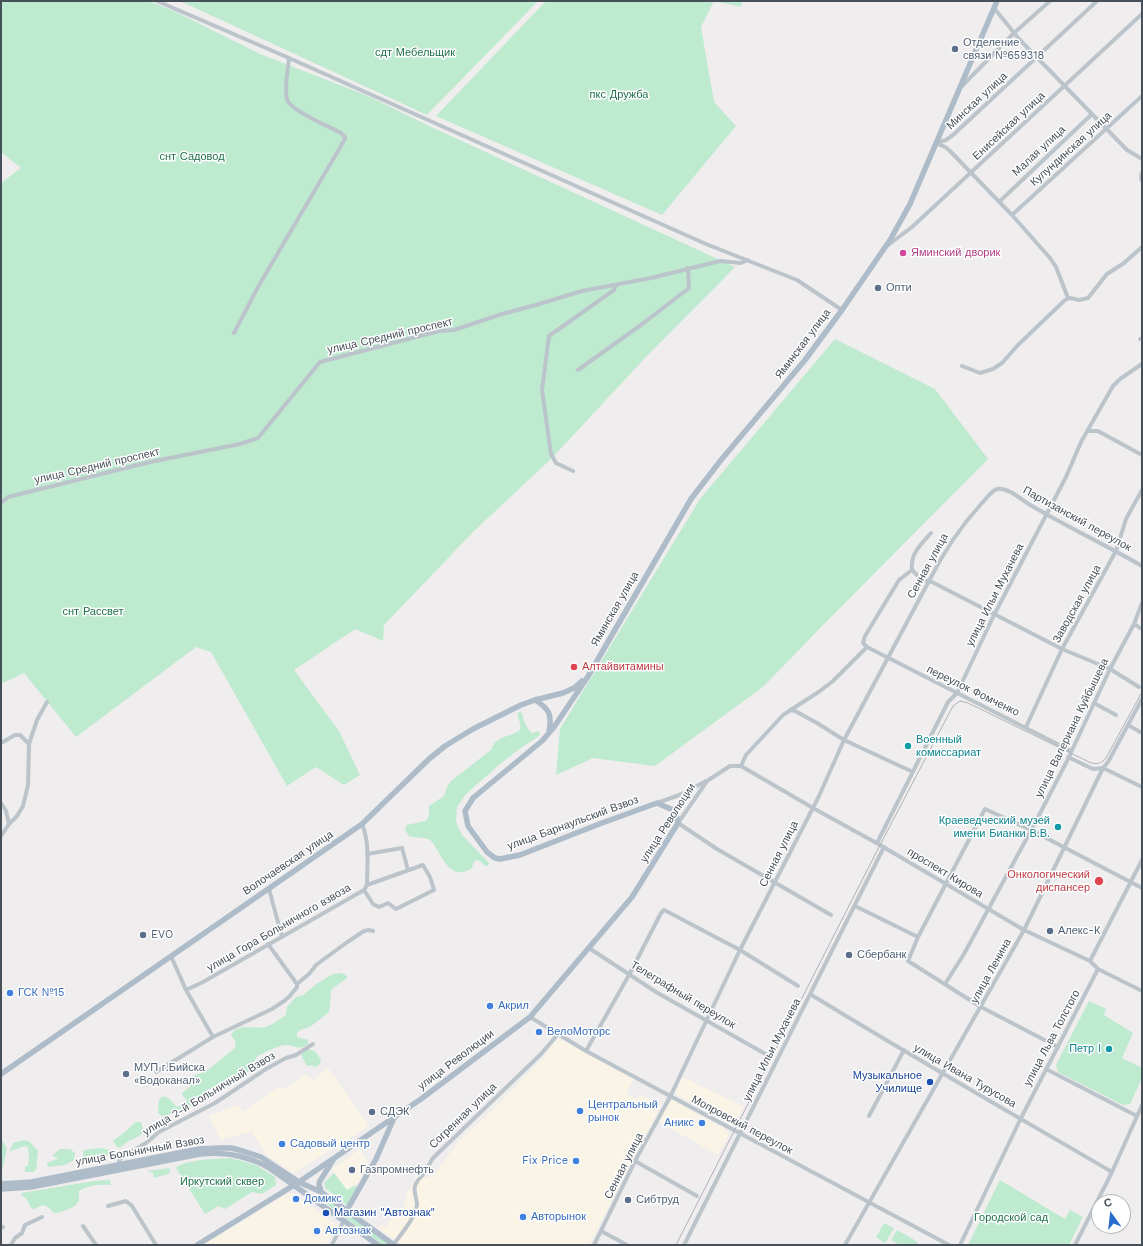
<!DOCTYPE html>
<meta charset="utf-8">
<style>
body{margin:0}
#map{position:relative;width:1143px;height:1246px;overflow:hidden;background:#efeded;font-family:"Work Sans",sans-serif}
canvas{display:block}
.frame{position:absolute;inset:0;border:2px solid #474f58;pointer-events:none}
.north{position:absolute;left:1091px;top:1194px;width:40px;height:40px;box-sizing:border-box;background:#fff;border:1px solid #b5b9bc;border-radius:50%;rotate:345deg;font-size:11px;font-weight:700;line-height:16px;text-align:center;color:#474f58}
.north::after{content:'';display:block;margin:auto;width:14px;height:18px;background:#286dcd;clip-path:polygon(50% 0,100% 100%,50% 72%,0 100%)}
</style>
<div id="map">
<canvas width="1143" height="1246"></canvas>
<div class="frame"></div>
<div class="north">С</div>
</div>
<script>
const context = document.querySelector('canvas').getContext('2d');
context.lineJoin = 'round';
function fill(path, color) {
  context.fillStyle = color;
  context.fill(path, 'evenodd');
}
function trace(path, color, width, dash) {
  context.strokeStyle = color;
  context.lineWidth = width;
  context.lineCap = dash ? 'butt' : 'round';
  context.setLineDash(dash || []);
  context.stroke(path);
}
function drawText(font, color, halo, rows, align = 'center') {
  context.font = font + ' "Work Sans",sans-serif';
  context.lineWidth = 3;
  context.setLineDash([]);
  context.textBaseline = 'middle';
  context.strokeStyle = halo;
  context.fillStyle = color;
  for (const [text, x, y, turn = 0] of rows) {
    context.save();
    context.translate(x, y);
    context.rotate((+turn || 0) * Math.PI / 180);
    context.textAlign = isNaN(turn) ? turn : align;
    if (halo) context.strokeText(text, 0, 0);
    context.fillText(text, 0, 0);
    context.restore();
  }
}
const commercial = new Path2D(`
 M557 1039H560L634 1079 629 1088 628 1095 636 1099 640 1094 661 1105 589 1245H402L378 1228 381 1224 385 1227 404 1206 407 1194 418 1174 424 1178 434 1175 459 1141 496 1107 545 1055Z
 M328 1068 369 1126 296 1172 293 1173 266 1155 252 1132 220 1139 209 1116 238 1105 243 1112 278 1087 285 1088 287 1086 288 1087 305 1074 313 1080Z
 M683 1077 744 1107 735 1124 731 1125 677 1095 675 1092Z
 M673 1100 728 1131 729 1134 718 1155 659 1122 670 1101Z
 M360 1149 369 1163 356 1185 347 1190 332 1169Z
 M289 1193H292L337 1225 326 1245H203Z`);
const green = new Path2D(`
 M1 1H149L176 12 260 54 368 96 425 124 735 267 645 358 552 458 473 532 384 625 383 641 355 629 294 670 339 731 360 775 344 785 316 767 287 786 211 652 196 647 76 737 24 673 1 684V183L21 168 1 152Z
 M180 1H538L427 115Z
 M546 1H714L701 27 714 102 736 126 662 215 436 116Z
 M714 1H742L741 7Z
 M835 339 935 389 988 459 827 621 764 686 655 766 593 758 556 775 560 729 700 499Z
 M518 712 522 713C523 720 527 729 532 733L539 731 540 734 539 736 518 750 499 765 465 795 457 807 456 819 457 825 462 835 489 863 488 866H485L480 861 476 860C473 862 473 865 472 868 470 870 466 871 464 872 445 875 440 849 430 840 426 837 414 838 409 836L405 830 407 825 426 821 429 816V806L444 796 447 787 451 781 491 750C496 735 509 738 520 730 522 723 517 719 518 712Z
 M341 973 347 976V978L333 988 331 991 329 1012 310 1027 300 1030 297 1033V1037L308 1040V1044C301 1051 294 1045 285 1045 278 1046 264 1052 258 1056 254 1059 253 1065 252 1070L243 1074 230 1082 207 1090 199 1102 165 1116H162L158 1113 159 1100 162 1096 168 1098 177 1107 184 1104 187 1100 182 1095V1093L190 1087 191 1077 208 1070 235 1048 236 1042 231 1035C237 1022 255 1030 266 1027 273 1024 280 1019 286 1015L287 1007 296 997 302 996 318 983 333 974Z
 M1089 1001 1106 1009 1104 1015 1133 1033 1122 1058 1142 1068V1078L1130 1104 1123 1105 1058 1072 1056 1065Z
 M307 1049 315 1051 321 1060 320 1064 316 1067 311 1065 307 1066 301 1055Z
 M136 1122H141L144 1132C137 1138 137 1137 129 1141 125 1143 123 1147 118 1148L113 1141 126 1131Z
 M1 1139 7 1148 2 1170H1Z
 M24 1140 30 1142 38 1151C38 1156 36 1162 37 1167L34 1172H25V1166H28L29 1158 28 1147 25 1146 13 1150 11 1152 10 1151 13 1143Z
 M102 1148 109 1150 110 1153 105 1157 84 1159 83 1154 84 1150Z
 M60 1149H70L75 1153 74 1160 65 1165 48 1167 47 1163 59 1158 52 1156Z
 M230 1158 256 1165 275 1177 276 1185 262 1194 252 1192 225 1209 218 1206 205 1214 176 1168C185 1159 218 1159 230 1158Z
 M169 1168 170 1172 168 1174 154 1178 153 1173 147 1171Z
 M334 1173 347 1190 356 1185 357 1187 348 1206 325 1188 324 1183Z
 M110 1180 111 1185C101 1184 87 1185 79 1191V1200L75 1206 61 1212 54 1213 48 1207 43 1205 34 1209 31 1208 26 1198 21 1195 22 1193 94 1181Z
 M1000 1180 1065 1219 1070 1210 1083 1217 1069 1245H968Z
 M324 1197 390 1245H383L321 1200Z
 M884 1223 894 1228 885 1243 876 1237Z
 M897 1230 918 1242 916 1245H900L891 1240Z`);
const minor = new Path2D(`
 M157 1 289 58 706 244 797 280 842 310
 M994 8 1019 39 1127 150 1142 159
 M961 87 1014 33 1050 1
 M936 143 946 140 953 135 1097 1
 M936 143 945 147 949 150 1012 215 1050 258 1056 267 1068 298
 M1142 173 1141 177 1142 181
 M999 202 1092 114
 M1012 215 1142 96
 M888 245 912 227 1142 14
 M234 333 258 287 345 139V137L341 133C330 127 289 110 287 99 284 88 288 70 289 58
 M1140 339H1142
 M962 366 980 373 993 369 1002 363 1018 345 1065 300 1070 298 1079 300 1088 298 1107 274 1124 263 1142 247
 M578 370 645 322 689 288 688 268
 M1088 431H1098L1142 455
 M573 471 556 463 551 454 542 390 549 336 614 290 616 285
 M1 503 8 497 150 462 240 444 258 438 320 362 439 331 454 330 502 314 536 305 582 291 651 278 720 261 741 263 748 260
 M912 570 921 579 932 582 1062 649 1110 669 1139 687
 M1134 624 1142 629
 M867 647 1071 751
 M1094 703 1116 715
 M790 710 795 711 817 723 844 740 913 772
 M1128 725 1142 733
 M1026 727 1062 649 1116 551 1126 519 1142 490
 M1 743 15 735H20L29 744
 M1068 757 1093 769 1103 768 1142 787
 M741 766 746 755 783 715 820 691 833 681 867 647 863 643 865 636 899 580 912 570C910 554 921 544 931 533
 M1 803 6 811 9 824
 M657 803 682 794 706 781
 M1 836 9 824 17 816 23 806 28 785 29 744 37 720 47 702
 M877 843 948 702 957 693 994 615 1066 477 1081 442 1113 386 1120 379 1142 364
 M367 854 402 848 408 870
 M269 889 282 937
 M364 890 373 904 379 907 388 903 396 909 434 890 430 877 423 865 367 885
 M855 906 918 937
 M831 915 717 849 678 823 707 781 730 766H741L813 808 880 845 1024 930 1090 961 1098 969 1142 991
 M589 948 656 992 769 1056
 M171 956 186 990 213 1037
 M1090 961 1142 860
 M297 984 309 974 316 965 346 943 364 931 369 930 373 931
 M945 984 964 954 1034 825 1067 761 1110 669 1134 624 1142 603
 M186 990 203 982 364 890 367 885C367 865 370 843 362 824
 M810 994C909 1055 1011 1113 1112 1172
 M530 1017 586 1051 949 1245
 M1058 1047 981 1007 908 961 918 937 985 809 1031 830 1142 888
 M586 1051 629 975 661 913 664 910 668 912 740 950 798 986
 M1046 1069 1137 1116
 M156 1072 213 1037 272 1009 284 1001 289 997 297 987V984L268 944
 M869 1116 904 1050
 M635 1161 697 1196
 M119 1165V1161L121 1158 146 1143 159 1132 215 1103 266 1069 286 1058 296 1055 313 1044
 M108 1206 126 1201 132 1206 156 1245
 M83 1226 96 1245
 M1 1228 3 1227
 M601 1231 627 1245
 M394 1244C401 1234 416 1217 417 1204 417 1198 413 1192 415 1186 417 1179 424 1175 427 1169 429 1165 431 1161 433 1158L541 1054 558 1034
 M11 1245 15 1238 22 1233 25 1225 42 1217
 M332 1245 344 1220
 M594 1245 635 1161 670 1097 740 950 819 796 844 740 929 581C944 551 959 528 982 503 986 499 991 491 997 489 1007 487 1020 498 1027 503 1065 526 1104 544 1142 566
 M684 1245 884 847
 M845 1245 1024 930 1103 768 1108 762 1142 699
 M960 1245 1021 1118 1098 969
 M1075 1245 1112 1172 1142 1105`);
const major = new Path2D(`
 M535 700C550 709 552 715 549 732
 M1 1074 362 824 429 759 445 746 473 729 521 705 535 700 563 693 574 688 582 681
 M1 1184 31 1182 199 1149 220 1148H231L243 1151 261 1157 299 1182 321 1192 394 1245
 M1 1189 31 1187 200 1154C225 1151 246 1155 268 1167L378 1245
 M321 1192 319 1184 320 1181 333 1160
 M347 1210 376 1159 394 1118
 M197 1245 299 1182 421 1099 530 1017 632 897 678 823 676 814 673 810 657 803 602 823 520 855 500 859 495 858 487 852 468 826 465 811 473 798 542 741 554 727 587 678 691 499 721 460 805 360 842 310 890 240 910 204 997 1`);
const tram = new Path2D(`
 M676 1245 880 845 953 706 960 701 968 703 1089 762C1096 765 1101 764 1106 758L1142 692`);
const markers = [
 [955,49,4,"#5c6f8a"],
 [903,253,4,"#d1479c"],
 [878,288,4,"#5c6f8a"],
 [574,667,4,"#e0444e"],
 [908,746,4,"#0f9aa8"],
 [1058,827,4,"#0f9aa8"],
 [1099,881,5,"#e0444e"],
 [1050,931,4,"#5c6f8a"],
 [143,935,4,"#5c6f8a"],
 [849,955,4,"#5c6f8a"],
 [10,993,4,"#3f7fe0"],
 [490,1006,4,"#3f7fe0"],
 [539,1032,4,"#3f7fe0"],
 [1109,1049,4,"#0f9aa8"],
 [126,1074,4,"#5c6f8a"],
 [930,1082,4,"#1a4fb4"],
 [580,1111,4,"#3f7fe0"],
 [372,1112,4,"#5c6f8a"],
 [702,1123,4,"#3f7fe0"],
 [282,1144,4,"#3f7fe0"],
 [576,1161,4,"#3f7fe0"],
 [352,1170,4,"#5c6f8a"],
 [296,1199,4,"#3f7fe0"],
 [628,1200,4,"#5c6f8a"],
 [326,1213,4,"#1a4fb4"],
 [523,1217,4,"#3f7fe0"],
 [317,1231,4,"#3f7fe0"]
];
const serviceNames = [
 ["Отделение",963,43],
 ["связи №659318",963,56],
 ["Опти",886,288],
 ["Алекс-К",1058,931],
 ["EVO",151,935],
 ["Сбербанк",857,955],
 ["МУП г.Бийска",134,1068],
 ["«Водоканал»",134,1081],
 ["СДЭК",380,1112],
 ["Газпромнефть",360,1170],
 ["Сибтруд",636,1200]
];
const parkNames = [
 ["сдт Мебельщик",415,53],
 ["пкс Дружба",619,95],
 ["снт Садовод",192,157],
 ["снт Рассвет",93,612],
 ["Иркутский сквер",222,1182],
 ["Городской сад",1011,1218]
];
const streetNames = [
 ["Минская улица",977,101,-43],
 ["Енисейская улица",1009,126,-43],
 ["Кулундинская улица",1071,149,-42],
 ["Малая улица",1039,151,-43],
 ["улица Средний проспект",390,336,-13],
 ["Яминская улица",803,344,-53],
 ["улица Средний проспект",97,466,-13],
 ["Партизанский переулок",1077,519,29],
 ["Сенная улица",928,566,-61],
 ["улица Ильи Мухачева",995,595,-63],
 ["Заводская улица",1077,604,-61],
 ["Яминская улица",615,609,-60],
 ["переулок Фомченко",973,691,26],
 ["улица Валериана Куйбышева",1072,728,-64],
 ["улица Барнаульский Взвоз",573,823,-20],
 ["улица Революции",668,823,-57],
 ["Сенная улица",779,854,-63],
 ["Волочаевская улица",288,863,-34],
 ["проспект Кирова",945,873,31],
 ["улица Гора Больничного взвоза",279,928,-30],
 ["улица Ленина",991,971,-61],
 ["Телеграфный переулок",683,995,31],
 ["улица Льва Толстого",1052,1038,-62],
 ["улица Ильи Мухачева",772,1050,-63],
 ["улица Революции",456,1060,-37],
 ["улица Ивана Турусова",965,1076,30],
 ["улица 2-й Больничный Взвоз",209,1094,-31],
 ["Согренная улица",463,1116,-44],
 ["Мопровский переулок",742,1125,28],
 ["улица Больничный Взвоз",140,1151,-10],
 ["Сенная улица",624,1166,-63]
];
const hotelNames = [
 ["Яминский дворик",911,253]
];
const healthNames = [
 ["Алтайвитамины",582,667],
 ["Онкологический",1090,875,"right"],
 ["диспансер",1090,888,"right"]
];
const cultureNames = [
 ["Военный",916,740,"left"],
 ["комиссариат",916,753,"left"],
 ["Краеведческий музей",1050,821],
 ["имени Бианки В.В.",1050,834],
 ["Петр I",1101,1049]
];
const shopNames = [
 ["ГСК №15",18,993],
 ["Акрил",498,1006],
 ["ВелоМоторс",547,1032],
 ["Центральный",588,1105],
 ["рынок",588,1118],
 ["Аникс",694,1123,"right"],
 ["Садовый центр",290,1144],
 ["Fix Price",568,1161,"right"],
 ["Домикс",304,1199],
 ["Авторынок",531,1217],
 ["Автознак",325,1231]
];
const transitNames = [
 ["Музыкальное",922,1076],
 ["Училище",922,1089],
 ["Магазин \"Автознак\"",334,1213,"left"]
];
fill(commercial, '#faf4e6');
fill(green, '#beead0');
trace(minor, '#bcc4cb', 4);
trace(major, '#aebbc9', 5.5);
trace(tram, '#afb2b6', 1);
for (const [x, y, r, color] of markers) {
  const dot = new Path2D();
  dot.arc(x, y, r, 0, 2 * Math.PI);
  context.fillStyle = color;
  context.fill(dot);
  trace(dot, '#fff', 1.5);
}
drawText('11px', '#4e5e75', '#fff', serviceNames, 'left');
drawText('11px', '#1e724a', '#fff', parkNames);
drawText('11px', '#474f58', '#fff', streetNames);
drawText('11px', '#b23c85', '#fff', hotelNames, 'left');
drawText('11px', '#be3a42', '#fff', healthNames, 'left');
drawText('11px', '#0d838f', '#fff', cultureNames, 'right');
drawText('11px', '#366cbe', '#fff', shopNames, 'left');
drawText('11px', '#164399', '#fff', transitNames, 'right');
</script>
